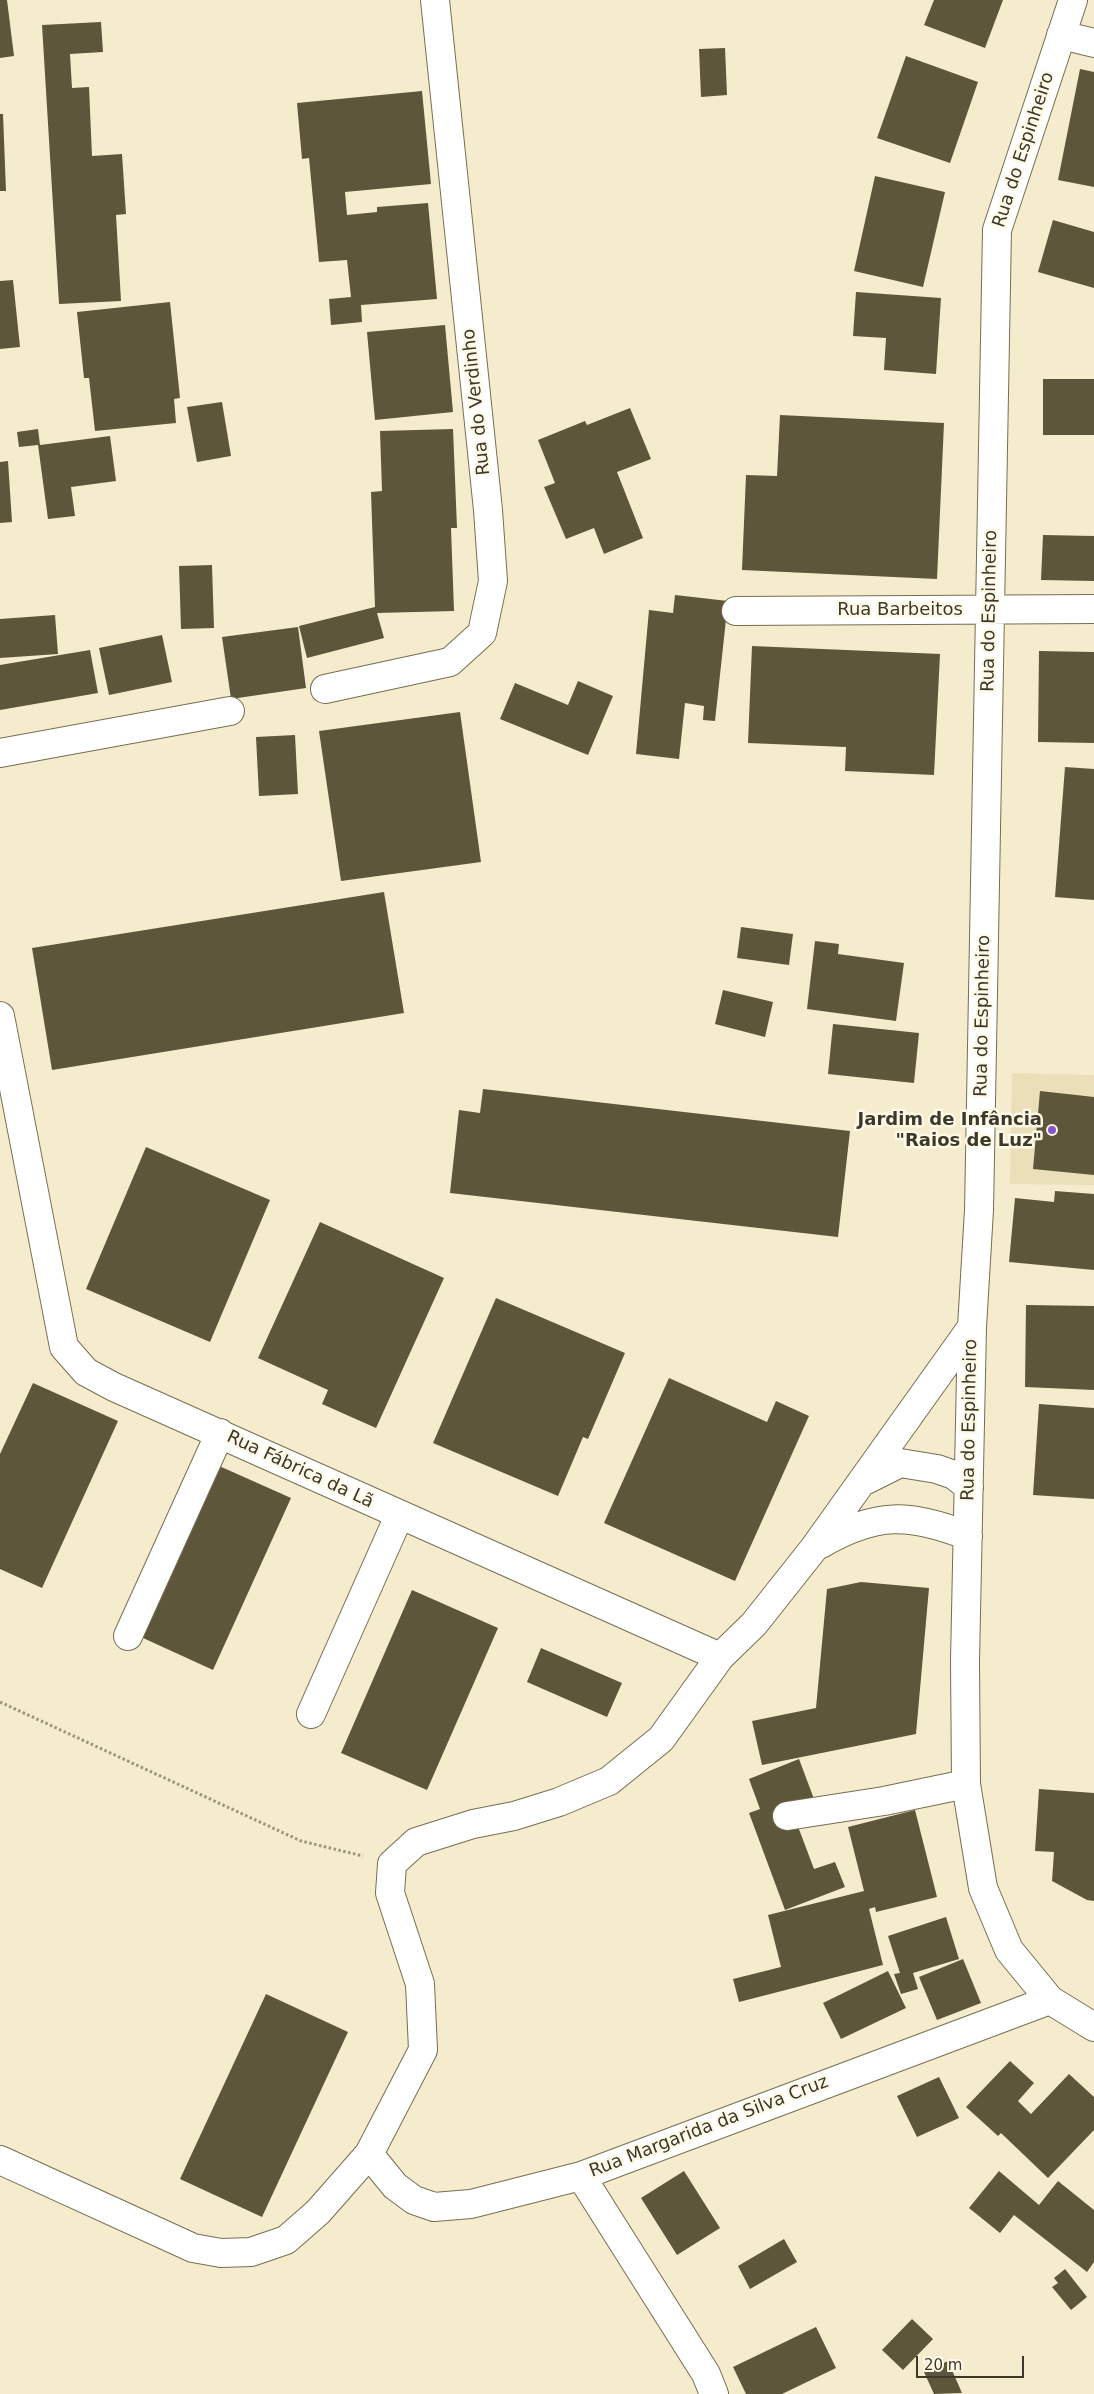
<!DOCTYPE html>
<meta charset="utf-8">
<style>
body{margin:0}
#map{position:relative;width:1094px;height:2394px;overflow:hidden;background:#f5eccd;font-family:"DejaVu Sans",sans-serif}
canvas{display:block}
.scale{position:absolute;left:916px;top:2356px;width:108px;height:22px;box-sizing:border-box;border:2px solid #3c392c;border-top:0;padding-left:6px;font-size:15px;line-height:18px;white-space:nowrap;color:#3c392c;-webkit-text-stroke:4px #fff9e7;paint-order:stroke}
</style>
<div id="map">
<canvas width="1094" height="2394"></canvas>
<div class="scale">20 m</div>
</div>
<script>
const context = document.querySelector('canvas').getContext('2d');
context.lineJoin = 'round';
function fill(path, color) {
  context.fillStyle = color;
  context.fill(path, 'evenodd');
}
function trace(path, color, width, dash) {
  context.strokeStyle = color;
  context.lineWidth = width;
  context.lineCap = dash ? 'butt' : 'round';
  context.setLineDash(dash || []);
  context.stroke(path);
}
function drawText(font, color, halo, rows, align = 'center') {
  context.font = font + ' "DejaVu Sans",sans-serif';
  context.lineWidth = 5;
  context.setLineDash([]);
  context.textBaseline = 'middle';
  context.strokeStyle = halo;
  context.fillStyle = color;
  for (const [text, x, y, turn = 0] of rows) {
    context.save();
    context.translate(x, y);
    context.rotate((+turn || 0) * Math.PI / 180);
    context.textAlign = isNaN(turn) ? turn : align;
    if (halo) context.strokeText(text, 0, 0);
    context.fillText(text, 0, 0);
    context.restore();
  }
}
const built = new Path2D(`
 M1012 1073 1094 1075V1185L1010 1184Z`);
const building = new Path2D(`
 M0 0H7L14 56 0 58Z
 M934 0H1003L985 48 924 25Z
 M101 22 103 52 70 54 72 88 89 87 92 156 122 154 126 214 116 215 121 301 59 304 42 25Z
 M725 48 727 95 701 97 699 49Z
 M906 56 978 82 950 163 877 138Z
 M1080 69 1094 72V187L1058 180Z
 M422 91 431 184 345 192 347 215 377 212V207L428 203 437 299 361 305 362 322 331 325 329 299 351 297 347 260 319 262 309 158 302 159 297 103Z
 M0 114H3L6 191H0Z
 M875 176 945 192 923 287 854 271Z
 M1053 220 1094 232V288L1038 272Z
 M13 280 20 347 0 349V281Z
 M856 292 941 298 936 374 884 370 886 338 853 336Z
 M170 302 180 398 174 399 176 423 95 431 89 378H84L77 312Z
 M445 325 453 412 375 420 367 332Z
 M1043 379H1094V435H1043Z
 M222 402 231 456 197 462 187 407Z
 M630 408 651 459 617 472 643 538 604 554 594 528 566 539 544 487 555 483 538 440 585 421 587 425Z
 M780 415 944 423 937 579 742 570 746 475 777 476Z
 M38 429 40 445 110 436 116 481 71 487 75 516 48 519 38 445 19 447 17 432Z
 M453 429 457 528H451L454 611 377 613 384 638 307 658 299 626 375 607 371 492 382 491 380 431Z
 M8 461 12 522 0 523V462Z
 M1043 535 1094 536V581L1041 580Z
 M212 565 214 628 181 629 179 566Z
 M675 595 728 601 715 721 703 720 704 706 685 703 679 759 636 754 649 610 673 613Z
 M55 615 58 654 0 658V619Z
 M298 627 306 688 231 699 222 637Z
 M162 635 172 682 109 695 99 648Z
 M752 646 940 654 934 775 845 771 846 747 748 743Z
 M90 650 98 693 0 710V665Z
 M1039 651 1094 652V743L1038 742Z
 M578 681 613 696 588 755 500 719 515 683 568 705Z
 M460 712 481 862 341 881 319 731Z
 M295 735 298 794 259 796 256 737Z
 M1065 767 1094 769V900L1055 897Z
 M384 892 404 1013 52 1070 32 948Z
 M741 927 793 934 789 965 737 958Z
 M815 941 839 944 838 954 904 963 896 1021 807 1009Z
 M723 990 773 1002 765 1037 715 1024Z
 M833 1024 919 1033 914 1083 828 1074Z
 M483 1089 850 1131 838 1237 450 1193 459 1110 480 1113Z
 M1040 1091 1094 1097V1175L1033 1169Z
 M146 1147 270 1200 210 1342 86 1289Z
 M1055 1191 1094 1194V1270L1009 1262 1015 1198 1054 1202Z
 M320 1222 444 1278 376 1428 322 1404 328 1390 258 1358Z
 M496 1298 625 1353 588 1439 583 1437 558 1496 433 1443Z
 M1026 1305 1094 1306V1390L1025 1387Z
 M669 1378 767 1422 776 1401 809 1416 735 1581 604 1523Z
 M33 1383 118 1421 42 1588 0 1569V1454Z
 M1039 1404 1094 1408V1499L1033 1495Z
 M208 1461 291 1498 213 1670 130 1632Z
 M861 1582 929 1588 916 1734 762 1765 752 1721 816 1708 827 1589Z
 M412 1590 498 1628 427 1790 341 1753Z
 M541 1648 622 1683 607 1717 527 1682Z
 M799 1759 814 1799 791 1808 814 1869 835 1862 845 1887 785 1910 749 1813 760 1809 749 1779Z
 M1039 1789 1094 1793V1901L1087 1900 1052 1881 1054 1852 1035 1851Z
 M915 1810 937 1897 876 1912 875 1907 869 1909 883 1965 739 2002 733 1979 781 1967 768 1915 864 1891 848 1827Z
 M946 1917 959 1959 913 1973 918 1989 901 1994 894 1974 900 1973 888 1936Z
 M963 1959 981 2003 937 2020 919 1977Z
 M888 1971 906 2008 841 2039 823 2003Z
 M266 1994 348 2032 262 2217 180 2179Z
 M1010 2061 1034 2083 1018 2101 1031 2114 1069 2074 1094 2097V2130L1048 2178 1001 2133 998 2136 966 2107Z
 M939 2077 959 2118 917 2137 897 2096Z
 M684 2171 720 2228 677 2255 641 2198Z
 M999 2171 1039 2205 1058 2181 1094 2210V2262L1087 2272 1014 2215 1000 2233 969 2208Z
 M784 2239 797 2262 750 2289 738 2266Z
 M1065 2269 1087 2297 1071 2310 1052 2287 1058 2283 1054 2278Z
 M912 2319 933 2339 903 2370 882 2350Z
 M816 2327 836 2368 782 2394H746L733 2367Z
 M948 2361 962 2393 934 2394 924 2372Z`);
const path = new Path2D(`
 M0 1702 301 1841 363 1856`);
const minor = new Path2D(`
 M1073 0 997 230 979 1210 972 1327 965 1661 966 1784 983 1888 1009 1950 1050 2000 1094 2027
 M1061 35 1094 43
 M736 611 1094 609
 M325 689 450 662 482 633 493 581 488 510 435 0
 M0 753 230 711
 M0 1016 64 1347 86 1372 114 1387 720 1657 754 1624 815 1547 972 1327
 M866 1480 900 1463 937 1469 954 1475 969 1487
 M821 1544C876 1512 910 1513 968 1536
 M128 1636 220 1433
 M311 1714 399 1516
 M787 1816 884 1801 966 1784
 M369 2154 395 2186 414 2200 434 2207 471 2204 581 2176 1050 2000
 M0 2160 193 2248 221 2253 251 2252 286 2240 318 2212 369 2154 423 2050 420 1984 390 1893 392 1864 416 1842 473 1824 514 1816 559 1802 609 1781 661 1739 720 1657
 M581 2176 706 2374 714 2394`);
const markers = [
 [1052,1130,5,"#8955ce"]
];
const streetNames = [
 ["Rua do Espinheiro",1024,150,-72],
 ["Rua do Verdinho",477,402,-96],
 ["Rua Barbeitos",900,610],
 ["Rua do Espinheiro",990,611,-89],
 ["Rua do Espinheiro",983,1016,-89],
 ["Rua do Espinheiro",970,1420,-89],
 ["Rua Fábrica da Lã",300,1470,25],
 ["Rua Margarida da Silva Cruz",709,2127,-21]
];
const poiNames = [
 ["Jardim de Infância",1042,1120],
 ["\"Raios de Luz\"",1042,1141]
];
fill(built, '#eadfb9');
fill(building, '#5e563b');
trace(minor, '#766e52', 30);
trace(path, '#9b947e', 3, [2.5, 2.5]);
trace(minor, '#fff', 28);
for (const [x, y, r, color] of markers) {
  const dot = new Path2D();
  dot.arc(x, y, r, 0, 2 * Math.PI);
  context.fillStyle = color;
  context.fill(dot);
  trace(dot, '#fff9e7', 2);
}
drawText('18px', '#3c392c', '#fff9e7', streetNames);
drawText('bold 18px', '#3c392c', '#fff9e7', poiNames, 'right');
</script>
